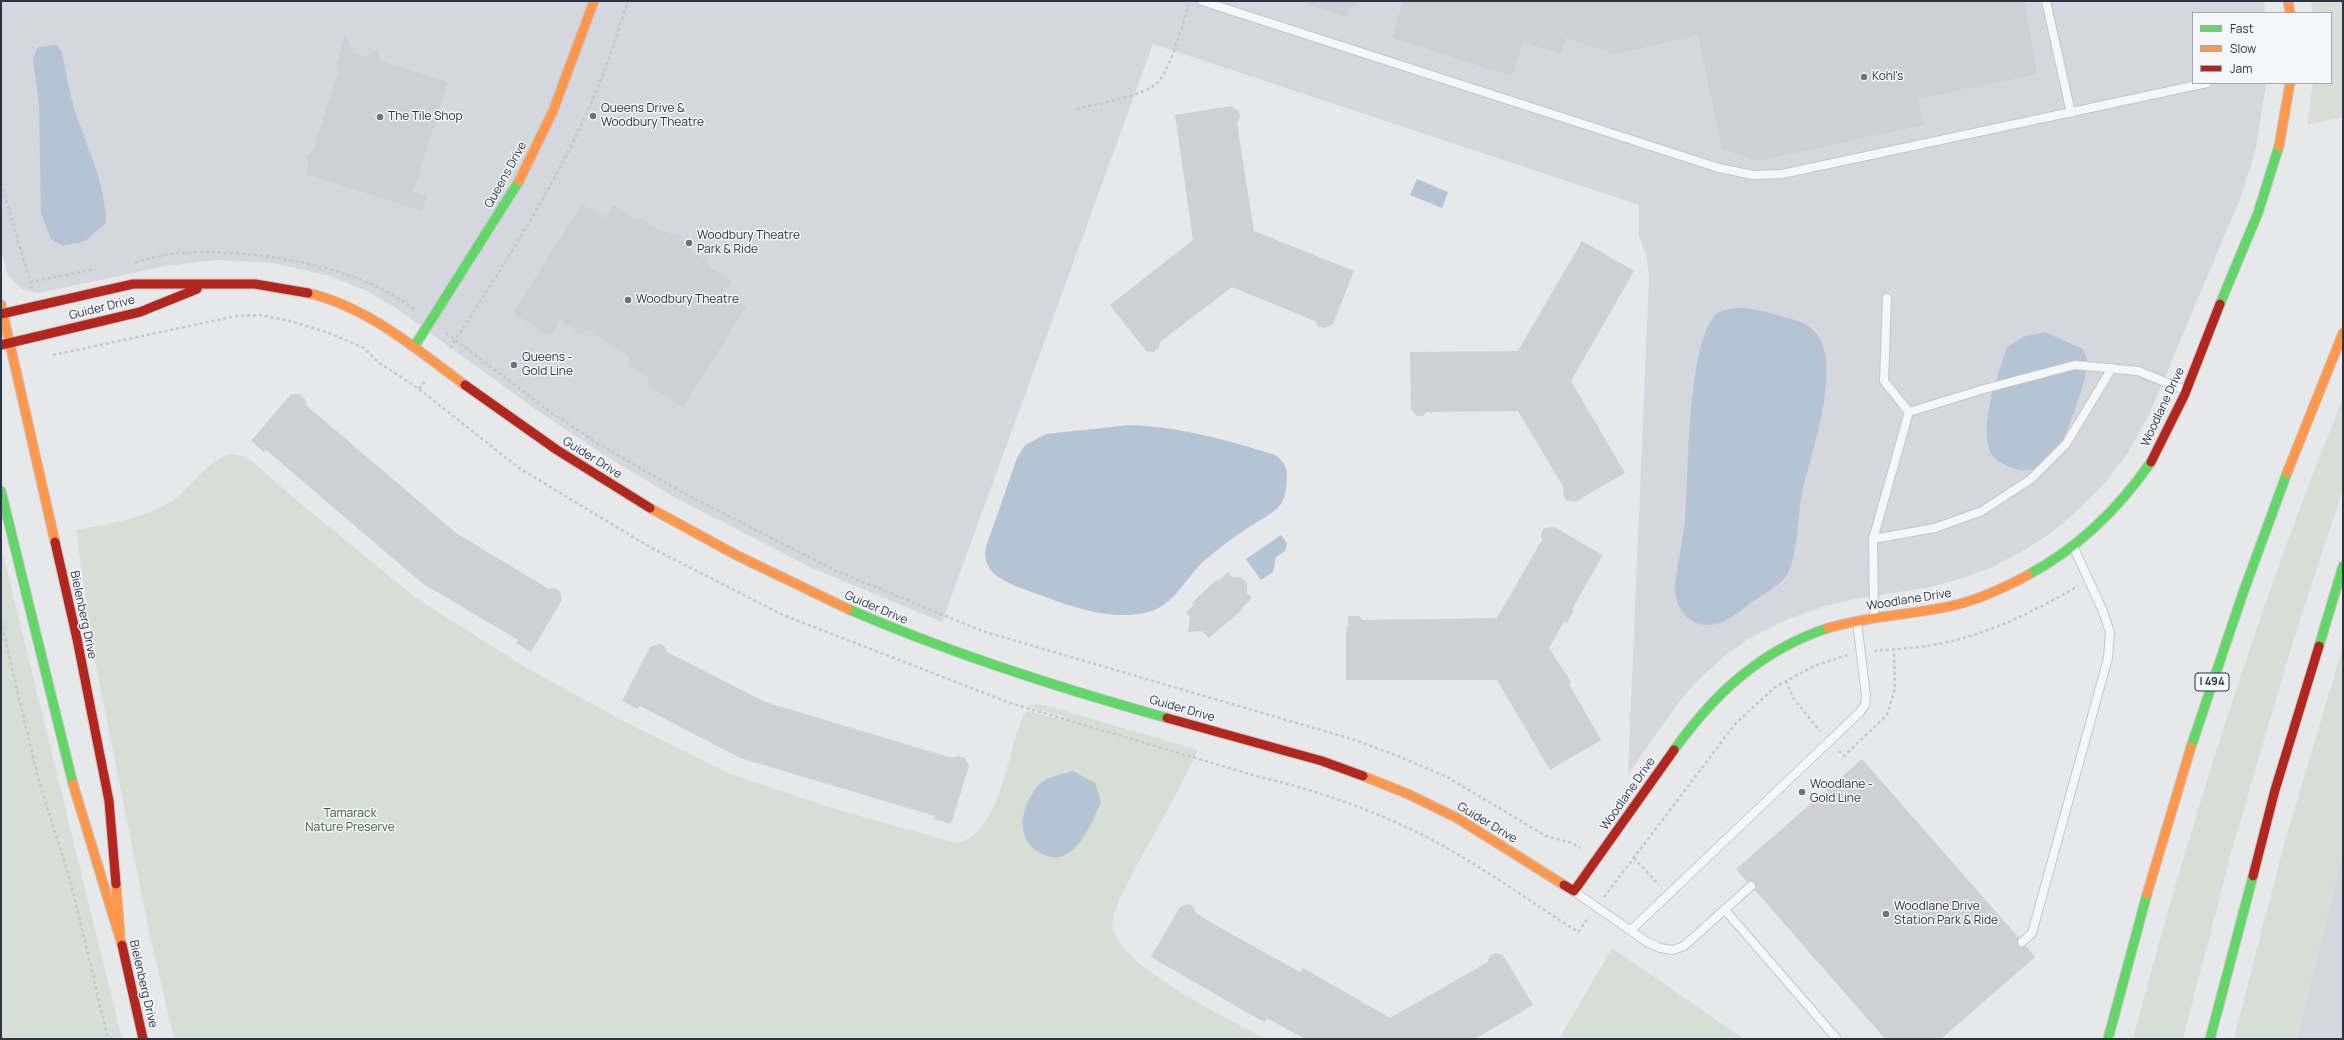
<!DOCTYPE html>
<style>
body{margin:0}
#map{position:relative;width:2344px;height:1040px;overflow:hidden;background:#e6e8ea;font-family:Manrope,sans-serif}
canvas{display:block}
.frame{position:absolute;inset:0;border:2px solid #2b3445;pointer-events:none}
.legend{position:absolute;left:2192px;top:12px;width:140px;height:72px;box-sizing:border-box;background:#f4f6f9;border:1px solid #a4a8b1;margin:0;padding:5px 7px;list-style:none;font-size:12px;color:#2b3445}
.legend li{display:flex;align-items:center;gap:8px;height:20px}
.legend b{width:20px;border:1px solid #a4a8b1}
</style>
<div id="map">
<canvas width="2344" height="1040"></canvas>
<div class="frame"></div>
<ul class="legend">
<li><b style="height:5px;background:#63d668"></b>Fast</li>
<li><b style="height:5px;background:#ff974d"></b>Slow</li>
<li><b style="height:5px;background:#b3261e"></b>Jam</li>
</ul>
</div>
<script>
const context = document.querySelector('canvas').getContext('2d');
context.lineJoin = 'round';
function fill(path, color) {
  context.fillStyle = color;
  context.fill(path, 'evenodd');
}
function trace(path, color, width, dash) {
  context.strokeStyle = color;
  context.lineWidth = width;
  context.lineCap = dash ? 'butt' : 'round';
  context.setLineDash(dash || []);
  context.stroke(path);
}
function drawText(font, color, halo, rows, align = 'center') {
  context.font = font + ' Manrope,sans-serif';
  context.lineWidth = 3;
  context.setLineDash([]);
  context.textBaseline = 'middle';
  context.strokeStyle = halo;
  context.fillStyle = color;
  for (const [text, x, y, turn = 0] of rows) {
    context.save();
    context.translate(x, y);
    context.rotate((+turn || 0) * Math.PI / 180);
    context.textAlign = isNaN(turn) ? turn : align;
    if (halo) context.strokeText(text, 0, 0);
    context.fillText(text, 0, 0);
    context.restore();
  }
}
const built = new Path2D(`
 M1 1H2264L2265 13H2193V83H2266L2256 148 2242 194 2148 417 2127 454 2102 486 2069 518 2048 535 2021 552 1992 567 1963 578 1931 587 1855 599 1825 606 1786 620 1748 639 1722 658 1694 684 1676 706 1628 774 1649 276 1646 254 1639 236V205L1153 44 942 622 812 568 674 497 601 453 535 409 396 308 369 292 330 276 273 263 216 260 166 266 38 293 22 289 8 275 1 251Z
 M2343 647V1039H2234L2284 845Z`);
const green = new Path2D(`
 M2311 1H2343V117L2307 125 2313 83H2331V13H2313Z
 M2343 398V489L2296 632 2259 757 2230 857 2183 1039H2133C2191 821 2258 607 2343 398Z
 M231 454 243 456 253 462 296 500 416 598 523 666 625 722 728 773 835 809 956 843C1001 836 1007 749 1024 715L1029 711 1064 721 1065 717 1028 706 1037 704 1048 706 1198 750C1184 778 1170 806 1155 833 1144 854 1112 903 1113 926 1115 965 1232 1020 1265 1039H174L151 941 94 657 76 530C108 524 143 519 172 501 192 488 207 460 231 454Z
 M1 546 122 1039H1Z
 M2343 647V854L2297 1039H2234L2284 845Z
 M1612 948 1744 1039H1559Z`);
const water = new Path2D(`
 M57 45 62 52C66 70 68 89 74 107 86 147 105 179 106 223L85 241 63 246 51 239 41 213 39 106 33 58 38 47Z
 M1417 179 1448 192 1442 208 1410 195Z
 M1736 308C1750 307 1764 312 1777 315 1791 319 1806 321 1815 332 1844 363 1810 457 1802 493 1798 514 1797 562 1786 576 1779 586 1766 593 1755 600 1745 607 1734 617 1722 622 1696 632 1677 615 1675 590 1676 566 1683 543 1685 520 1689 472 1687 356 1712 319 1717 311 1727 309 1736 308Z
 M2045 332 2083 349C2084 353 2087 357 2087 360 2089 377 2064 444 2053 458 2047 466 2030 472 2020 470 2009 467 1994 462 1990 451 1979 422 1998 375 2007 347L2023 337Z
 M1130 425C1181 427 1227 440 1275 455 1283 460 1288 468 1287 478 1286 486 1286 497 1281 504 1273 514 1260 520 1249 527 1234 537 1219 548 1205 560 1186 577 1174 606 1148 612 1106 623 1060 602 1021 588 1002 581 981 571 986 547L1017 458 1025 445 1046 434Z
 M1281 535 1287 543 1285 551 1276 557 1273 572 1261 580 1246 559Z
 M1073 771 1095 783 1101 802C1094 818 1082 849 1063 856 1055 859 1047 857 1040 853 1014 839 1021 807 1037 787 1045 777 1061 774 1073 771Z`);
const building = new Path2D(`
 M1307 1H1359L1346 17 1307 4Z
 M1403 1H2024L2037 74 1918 99 1924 125 1758 161 1722 149 1698 35 1615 54 1566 38 1560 54 1523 42 1512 76 1392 38Z
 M345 35 353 52 366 57 377 50 379 60 448 82 413 192 427 196 422 211 306 174 309 163 306 156 313 151 338 72 336 64Z
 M1231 106 1239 111 1240 118 1237 123 1254 231 1354 271 1333 324 1324 328 1318 326 1315 321 1232 287 1160 342 1159 348 1154 352 1146 351 1110 305 1193 240 1175 115Z
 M582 204 605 218 613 205 634 219 643 220 657 229 680 236 690 250 707 260 711 268 732 281 724 293 746 307 683 407 646 384 650 378 627 363 631 358 586 329 582 335 560 320 550 337 513 313Z
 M1582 241 1634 271 1571 381 1625 473 1575 502 1566 500 1563 494 1564 488 1518 411 1427 412 1423 416H1417L1411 409 1410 352 1518 351Z
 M291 394H300L305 399 306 405 456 533 549 589 554 588 560 591 562 600 531 652 516 643 518 640 422 583 266 450 264 452 251 441Z
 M1554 527 1603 555 1572 609 1574 610 1567 623 1564 622 1549 648 1571 682 1569 684 1601 740 1550 770 1497 680H1346V627H1348V616H1359L1363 620 1497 618 1542 540 1541 534 1544 528Z
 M1228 572 1232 577H1241L1247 583V593L1252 598 1241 609 1242 610 1209 638 1202 631 1188 632 1190 617 1186 612 1194 605 1192 603 1217 579 1218 581Z
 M659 644 665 647 667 652 765 702 952 758 958 756 965 758 969 766 951 824 934 819 935 816 740 758 640 706 638 709 622 701 650 647Z
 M1862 759 2019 938 2018 945 2021 947 2026 946 2035 957 1941 1039H1885L1755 890V883L1752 881 1747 882 1736 869Z
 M1188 904 1194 907 1196 913 1226 931 1300 972 1303 968 1390 1018 1488 962 1489 956 1495 953 1503 955 1533 1005 1475 1039H1305L1267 1018 1265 1022 1255 1017 1151 957 1180 907Z`);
const path = new Path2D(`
 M1077 109C1096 104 1142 96 1156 84 1169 74 1183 23 1189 5
 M1 183 32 288
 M135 262C149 259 165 254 179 253 251 248 355 264 414 309
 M30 282 96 269
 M446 333 553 414 602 446 687 495 832 569 982 631 1355 740 1398 756 1447 777 1546 836 1572 843 1580 848
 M450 348C504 265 558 182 597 90 609 61 618 31 628 1
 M53 355 236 316 260 315 290 321 329 333 364 348 378 362 419 389 519 468 648 546 783 615 1010 703 1256 776C1324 792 1392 816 1452 851 1495 876 1536 905 1578 932L1589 917
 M419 389 425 381
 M1 621 37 774 72 887 108 1039
 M1874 651C1891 649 1908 649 1925 646 1979 639 2032 613 2078 586
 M1786 681 1793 698 1820 731
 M1839 751 1844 756 1887 715 1895 689 1894 649
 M1634 858 1659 885
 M1604 897 1736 723 1775 687 1814 666 1847 655`);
const lane = new Path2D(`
 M1202 1 1719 168 1753 175 1782 174 2207 83
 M2046 1 2071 113
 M1887 298 1884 381 1909 412
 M1873 539 1935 528 1982 511 2031 479 2066 444 2112 368
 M1874 616 1873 539 1909 412 1984 389 2075 365 2138 371 2185 390
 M1575 892 1647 942 1660 948 1673 950 1684 946 1751 886
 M1725 910 1837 1039
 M1631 930 1860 712 1865 705 1866 696 1857 622
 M2022 942 2032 933 2108 658 2110 632 2102 609 2073 546`);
const fast = new Path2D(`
 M2220 304 2258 213 2279 146
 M414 347 519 181
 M1 491 73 784
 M2028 575C2078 548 2119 508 2151 462
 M848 609C952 654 1059 688 1167 718
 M2319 646 2343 566
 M2191 747 2243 593 2287 473
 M1674 750C1714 694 1761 650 1828 628
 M2108 1039 2147 894
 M2210 1039 2253 876`);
const slow = new Path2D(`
 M2288 1 2290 13
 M2279 146 2290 83
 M519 181 553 111 594 1
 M308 293C368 307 416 349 465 385
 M1 305 55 542
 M2287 473 2343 333
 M650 508 736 555 848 609
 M1828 628C1868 616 1910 615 1951 606 1979 600 2004 588 2028 575
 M1363 776 1408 794 1457 818 1564 885
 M73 784 122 945
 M116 884 120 934
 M2147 894 2191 747`);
const jam = new Path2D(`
 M1 314 133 284H255L308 293
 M1 345 140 312 197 289
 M465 385 557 450 650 508
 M2151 462 2184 396 2220 304
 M55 542 77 639 109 801 116 884
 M1167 718 1322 761 1363 776
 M2253 876 2275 790 2319 646
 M1564 885 1574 891 1674 750
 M122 945 143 1039`);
const markers = [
 [1864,77,4,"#6c737f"],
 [593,116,4,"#6c737f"],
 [380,117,4,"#6c737f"],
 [689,243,4,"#6c737f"],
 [628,300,4,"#6c737f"],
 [514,365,4,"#6c737f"],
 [1802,792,4,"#6c737f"],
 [1886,914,4,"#6c737f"]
];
const shields = [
 [2212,682,34]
];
const shieldNames = [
 ["I 494",2212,682]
];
const poiNames = [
 ["Kohl's",1872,77],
 ["Queens Drive &",601,109],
 ["Woodbury Theatre",601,123],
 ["The Tile Shop",388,117],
 ["Woodbury Theatre",697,236],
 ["Park & Ride",697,250],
 ["Woodbury Theatre",636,300],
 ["Queens -",522,358],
 ["Gold Line",522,372],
 ["Woodlane -",1810,785],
 ["Gold Line",1810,799],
 ["Woodlane Drive",1894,907],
 ["Station Park & Ride",1894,921]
];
const streetNames = [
 ["Queens Drive",506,175,-61],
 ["Guider Drive",102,308,-14],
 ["Woodlane Drive",2163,407,-65],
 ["Guider Drive",592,458,32],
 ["Woodlane Drive",1909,600,-9],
 ["Guider Drive",876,608,23],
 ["Bielenberg Drive",83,615,78],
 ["Guider Drive",1182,709,16],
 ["Woodlane Drive",1628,794,-55],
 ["Guider Drive",1487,823,31],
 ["Bielenberg Drive",143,984,77]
];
const parkNames = [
 ["Tamarack",350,814],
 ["Nature Preserve",350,828]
];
fill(built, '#d4d7dd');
fill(green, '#d6ded6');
fill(water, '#b4c4d5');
fill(building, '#ced0d3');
trace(lane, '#c4c6c8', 10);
trace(fast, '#c4c6c8', 11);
trace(slow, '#c4c6c8', 11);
trace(jam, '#c4c6c8', 11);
trace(path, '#c5c6ca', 2.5, [3, 3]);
trace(lane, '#f5f6f7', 8);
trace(fast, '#63d668', 9);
trace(slow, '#ff974d', 9);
trace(jam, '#b3261e', 9);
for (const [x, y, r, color] of markers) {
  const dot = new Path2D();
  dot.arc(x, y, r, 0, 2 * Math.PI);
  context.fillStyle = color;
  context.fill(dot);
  trace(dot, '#f4f6f9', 1.5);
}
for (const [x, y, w] of shields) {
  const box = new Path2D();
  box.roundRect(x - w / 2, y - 9, w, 18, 3);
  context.fillStyle = '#f4f6f9';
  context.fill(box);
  trace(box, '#2b3445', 1);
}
drawText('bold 11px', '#2b3445', null, shieldNames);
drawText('12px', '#2b3445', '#f4f6f9', poiNames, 'left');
drawText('12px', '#2b3445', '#f4f6f9', streetNames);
drawText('12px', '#3f6138', '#f4f6f9', parkNames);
</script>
